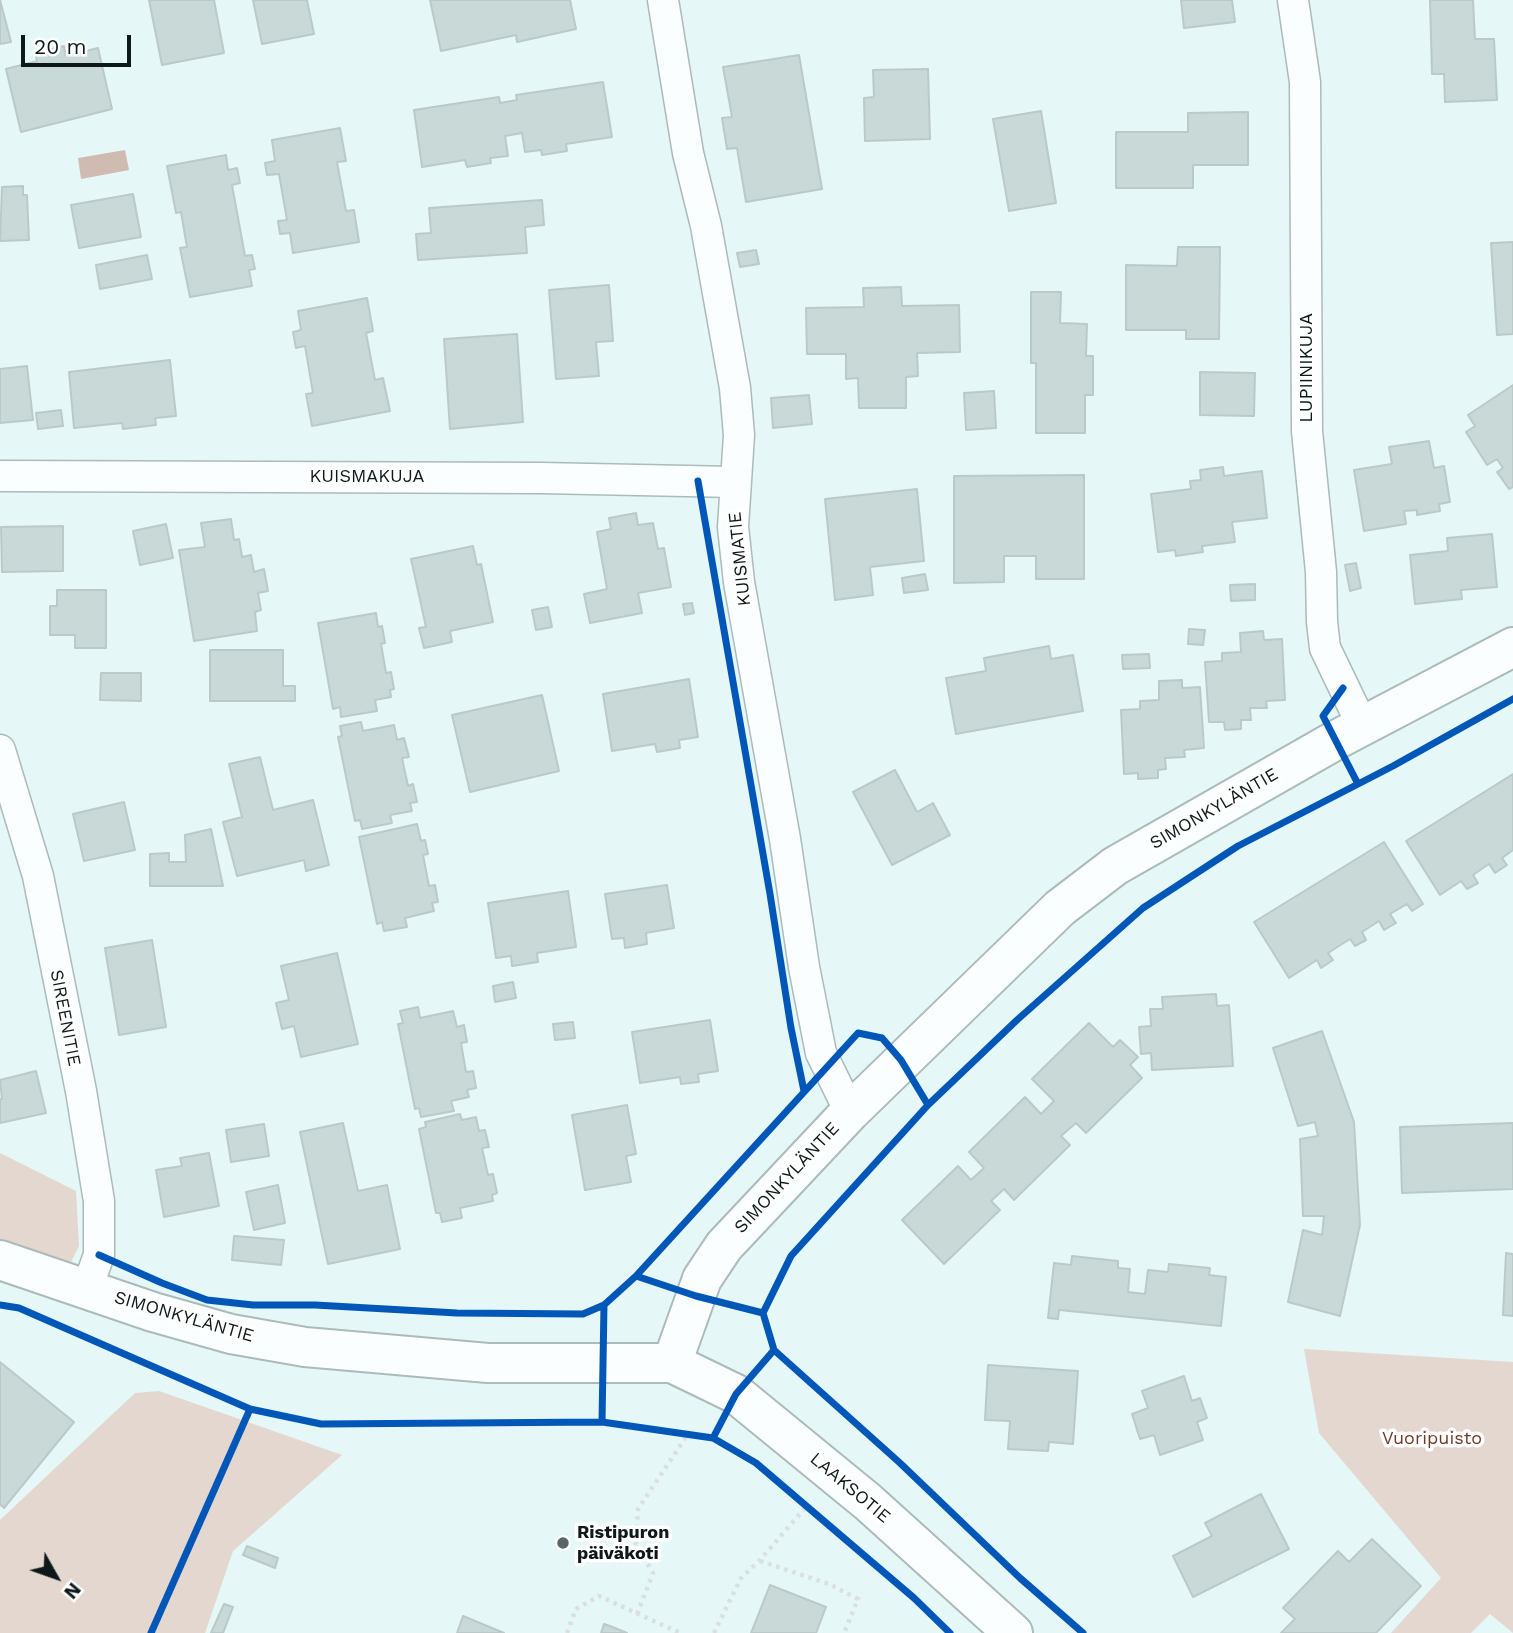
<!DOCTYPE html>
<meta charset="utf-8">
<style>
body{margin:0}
#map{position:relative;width:1513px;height:1633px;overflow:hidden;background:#e5f7f6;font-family:"Work Sans",sans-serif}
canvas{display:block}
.north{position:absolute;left:21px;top:1542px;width:70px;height:70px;-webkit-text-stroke:5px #fff;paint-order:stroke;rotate:130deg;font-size:19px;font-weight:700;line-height:28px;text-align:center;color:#0d1918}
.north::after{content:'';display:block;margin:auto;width:24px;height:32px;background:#0d1918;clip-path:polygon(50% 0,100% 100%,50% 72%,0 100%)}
.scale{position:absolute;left:21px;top:35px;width:110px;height:32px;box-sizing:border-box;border:4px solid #0d1918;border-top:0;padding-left:9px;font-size:21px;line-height:24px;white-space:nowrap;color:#0d1918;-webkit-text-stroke:5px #fff;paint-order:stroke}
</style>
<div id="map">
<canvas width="1513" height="1633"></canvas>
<div class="north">N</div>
<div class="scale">20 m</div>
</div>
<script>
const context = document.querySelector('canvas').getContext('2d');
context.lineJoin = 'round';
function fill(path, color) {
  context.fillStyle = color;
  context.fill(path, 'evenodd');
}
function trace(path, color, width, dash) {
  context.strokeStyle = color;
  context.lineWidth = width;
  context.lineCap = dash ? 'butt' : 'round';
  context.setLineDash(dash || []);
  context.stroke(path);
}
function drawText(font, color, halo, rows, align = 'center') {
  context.font = font + ' "Work Sans",sans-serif';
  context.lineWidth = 7;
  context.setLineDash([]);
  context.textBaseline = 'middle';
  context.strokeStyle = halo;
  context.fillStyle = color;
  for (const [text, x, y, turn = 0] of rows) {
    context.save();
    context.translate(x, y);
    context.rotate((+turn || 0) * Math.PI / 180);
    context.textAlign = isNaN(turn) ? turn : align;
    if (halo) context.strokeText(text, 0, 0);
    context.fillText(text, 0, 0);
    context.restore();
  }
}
const forest = new Path2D(`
 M0 1153 76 1191 79 1246 71 1262 0 1244Z
 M1304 1349 1513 1362V1633L1490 1614 1471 1633H1391L1441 1578 1319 1433Z
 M159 1391 342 1455 233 1551 205 1633H0V1520L135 1393Z`);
const water = new Path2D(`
 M125 150 129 170 81 179 78 158Z`);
const building = new Path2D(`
 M0 0 11 42 0 44Z
 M149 0H214L224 53 162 65Z
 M253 0H307L314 34 262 44Z
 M430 0H570L576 29 517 42 516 35 441 51Z
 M1181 0H1232L1235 22 1184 28Z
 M1430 0H1473L1475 39H1494L1497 100 1445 102 1444 74H1432Z
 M64 46 66 56 98 48 112 109 21 132 6 69 37 61 35 53Z
 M799 55 822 189 746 202 737 148 727 149 722 118 732 117 723 67Z
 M928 69 930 139 865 141 864 98 874 97 873 70Z
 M603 82 612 137 566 144 567 151 542 155 541 150 525 152 522 133 505 136 508 156 490 158 491 163 467 167 465 160 422 167 414 110 499 97 500 103 517 100 516 95Z
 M1041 111 1056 203 1009 211 993 119Z
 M1248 112V165H1193V188H1116V132H1188V113Z
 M340 128 346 161 337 162 346 211 354 210 359 242 293 253 290 233 280 234 278 221 287 220 279 174 267 175 265 163 275 161 272 140Z
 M226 155 228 170 237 168 240 183 232 185 245 256 252 255 255 269 249 270 252 286 190 297 180 248 187 247 181 212 176 213 167 166Z
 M23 186V195H27L29 240 0 241 2 187Z
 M133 194 141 237 79 248 71 205Z
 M542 200 544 225 525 227 527 253 418 260 416 234 431 233 429 208Z
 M1513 242V334L1497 335 1491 243Z
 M1178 247H1220L1219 339H1186V330H1126V265L1177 266Z
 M756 250 759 264 740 267 737 253Z
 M147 255 152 279 100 289 96 265Z
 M609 285 613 341 596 342 599 376 556 379 549 290Z
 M901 287 902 306 959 305 960 352 917 353 918 376 906 377V408H859L858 378 846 379V354H807L806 308 864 307 863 288Z
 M1031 292H1061L1060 323 1087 324 1086 356H1093V395H1085V433H1036V363H1031Z
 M367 298 373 331 366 333 375 380 383 378 390 411 312 426 306 394 313 393 305 346 296 348 293 332 301 330 298 311Z
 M517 334 523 422 450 429 444 339Z
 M170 360 176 416 155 418 156 425 123 429 122 423 74 428 69 372Z
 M27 366 33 420 0 423V369Z
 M1200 372 1255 373 1254 416 1200 415Z
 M1513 385V487L1509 489 1497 472 1503 468 1497 459 1487 465 1466 432 1475 426 1468 415Z
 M994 391 996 428 966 430 964 393Z
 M809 395 812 424 773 428 771 398Z
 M61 410 63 426 38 429 36 413Z
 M1429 441 1434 468 1444 466 1450 502 1439 504 1440 511 1417 515V510L1404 511 1406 524 1364 531 1354 470 1392 464 1389 447Z
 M1223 467 1224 476 1262 471 1267 518 1232 522 1235 542 1202 546 1203 552 1176 556 1175 550 1158 552 1151 494 1191 489 1190 481 1201 480 1200 470Z
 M1084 475V579H1036V556H1004V582L954 583V476Z
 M917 489 924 561 870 567 873 595 835 600 825 499Z
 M636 513 638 525 653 523 658 549 664 548 671 587 638 593 642 613 590 623 584 594 607 589 597 532 611 529 609 518Z
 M231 519 234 540 239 539 242 557 251 555 254 572 264 569 268 591 258 593 261 610 255 612 257 631 194 641 179 550 205 547 201 523Z
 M166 524 173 558 140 565 133 531Z
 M63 526V571L2 572 1 527Z
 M1492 534 1497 587 1461 590 1462 599 1415 604 1410 555 1448 551 1447 538Z
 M473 546 477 565 481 564 493 622 450 631 452 642 424 648 419 628 426 627 411 559Z
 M1356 563 1361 588 1350 591 1345 565Z
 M925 574 928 590 904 593 902 578Z
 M1255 584V600L1231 601 1230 585Z
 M57 590H106V648H75V635H50V606H57Z
 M692 603 694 613 685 615 683 604Z
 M548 607 552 627 536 630 532 610Z
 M376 613 378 627 382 626 385 643 381 644 386 673 391 672 394 689 390 690 391 697 375 700 377 711 341 717 340 707 333 709 318 623Z
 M1189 629 1205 630 1203 645 1188 644Z
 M1263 631 1264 640 1282 639 1285 700 1266 701 1267 708H1250L1251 720H1241V729L1225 730 1224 722H1209L1205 662 1222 661V653L1241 652 1240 633Z
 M1049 646 1051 659 1073 655 1083 711 956 734 946 678 986 671 984 658Z
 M210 650H283V686H295V701H210Z
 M1149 654 1150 668 1123 669 1122 655Z
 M101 673H141V701L100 700Z
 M689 679 698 737 679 740 680 748 657 752 655 744 612 751 603 694Z
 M1182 680V688L1200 687 1204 748 1184 750 1185 757 1165 758 1166 769 1158 770V778L1138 779V773L1124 774 1121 710 1140 709V701L1159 700V681Z
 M542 695 559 771 470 792 452 715Z
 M361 722 363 731 394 725 397 740 404 738 409 757 402 758 408 786 413 784 417 802 410 803 412 811 390 815 392 823 362 829 360 820 355 821 338 737 342 736 340 726Z
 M260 757 273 810 313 800 329 865 306 871 304 860 237 876 223 822 242 817 229 764Z
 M895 770 917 812 933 803 950 835 892 865 853 792Z
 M1513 774V850L1502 858 1507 865 1495 873 1489 864 1473 875 1478 883 1467 889 1461 881 1440 895 1406 841Z
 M124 802 135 850 84 861 73 814Z
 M417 824 421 841 425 840 428 854 423 855 429 886 435 885 438 902 432 903 434 911 405 918 407 927 384 931 382 922 377 924 359 837Z
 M211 829 223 886H150V854L169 853V862H186L185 835Z
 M1384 842 1423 904 1412 911 1407 904 1390 914 1396 923 1384 930 1379 921 1362 932 1366 940 1355 946 1350 939 1328 953 1333 960 1321 968 1317 960 1289 978 1254 922Z
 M667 885 674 928 646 933 647 944 625 948 624 938 612 939 605 894Z
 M568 891 576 947 537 953 538 962 512 966 511 956 496 958 488 903Z
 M152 940 166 1027 119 1035 105 948Z
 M337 953 358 1044 301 1057 294 1026 282 1029 276 1003 289 1000 281 966Z
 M513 982 516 998 495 1002 493 986Z
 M1216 994 1217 1006 1229 1005 1233 1066 1152 1070 1151 1053 1141 1054 1139 1027 1151 1026 1150 1009H1163L1162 997Z
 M418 1007 420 1018 453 1011 457 1027 464 1025 467 1042 461 1043 466 1072 473 1071 476 1088 467 1090 469 1097 451 1101 454 1111 421 1117 419 1108 415 1109 398 1024 403 1023 400 1011Z
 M710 1020 718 1071 698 1074 699 1082 681 1084 680 1077 640 1083 632 1032Z
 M573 1022 575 1038 555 1040 553 1024Z
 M1089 1023 1113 1047 1120 1040 1138 1057 1130 1065 1142 1078 1086 1133 1076 1123 1061 1136 1070 1145 1014 1200 1004 1189 991 1201 1000 1210 944 1264 902 1220 958 1166 971 1180 984 1168 969 1152 1025 1097 1041 1114 1054 1101 1032 1079Z
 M1322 1031 1354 1122 1360 1225 1340 1316 1288 1302 1303 1230 1322 1235 1324 1216H1303L1300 1139 1318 1136 1315 1122 1298 1126 1273 1048Z
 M36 1071 46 1113 0 1123V1099H2L0 1080Z
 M627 1105 636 1154 626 1156 631 1182 585 1190 572 1115Z
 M460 1114 462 1120 476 1117 479 1131 485 1130 489 1147 482 1148 488 1175 493 1174 497 1193 492 1195 493 1201 460 1208 462 1218 442 1222 440 1213H436L419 1129 426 1127 425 1122Z
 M343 1123 358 1191 387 1185 400 1249 328 1264 300 1132Z
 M1513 1123V1189L1402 1193 1400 1127Z
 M264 1124 269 1156 231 1162 226 1130Z
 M209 1153 219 1206 164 1217 156 1170 182 1166 180 1158Z
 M278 1185 285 1223 254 1230 246 1192Z
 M234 1236 284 1240 281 1265 232 1260Z
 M1506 1253 1513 1254V1316L1503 1315Z
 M1072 1256 1118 1261V1268L1130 1269 1128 1292 1145 1294 1148 1270 1168 1272 1169 1264 1210 1268 1209 1275 1226 1277 1221 1326 1059 1310 1058 1319 1048 1318 1054 1263 1071 1265Z
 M0 1362 74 1422 4 1508 0 1504Z
 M988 1365 1078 1371 1073 1444 1049 1442 1048 1451 1008 1449 1010 1421 985 1420Z
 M1184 1376 1192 1401 1200 1398 1207 1418 1197 1422 1203 1440 1160 1455 1154 1435 1140 1439 1132 1414 1148 1408 1142 1391Z
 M1261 1494 1289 1549 1193 1597 1173 1556 1212 1536 1205 1523Z
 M1372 1539 1421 1586 1376 1633H1281L1295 1619 1283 1608 1338 1551 1349 1562Z
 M247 1546 278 1558 275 1568 243 1555Z
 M770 1585 826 1607 816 1633H751Z
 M224 1604 233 1607 223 1633H211Z
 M463 1616 504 1633H457Z
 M604 1624 610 1626 627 1633H601Z`);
const path = new Path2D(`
 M760 1561 829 1584 858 1599 844 1633
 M637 1614 653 1573 636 1544 638 1509 688 1434
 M567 1633 576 1609 599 1596 680 1633
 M714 1633 741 1578 759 1561 806 1507`);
const minor = new Path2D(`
 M663 0 688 153 706 226 735 388 739 435 733 527 739 582 785 839 804 967 821 1053 850 1112
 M1293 0 1305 82 1307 431 1321 572 1322 622 1325 648 1363 727
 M0 476 541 478 735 482
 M0 750 38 876 81 1091 99 1201V1255L87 1288`);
const secondary = new Path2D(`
 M0 1260 153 1312 231 1334 305 1347 488 1363H672L736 1394 868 1502 1013 1633
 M672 1363 702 1279 724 1246 850 1112 1060 908 1115 866 1336 740 1513 647`);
const cycleway = new Path2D(`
 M698 481 770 894 791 1028 804 1091
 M1343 688 1323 716 1358 784
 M99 1255 162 1283 207 1300 253 1305H315L457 1313 583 1314 604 1305 636 1276 696 1296 763 1313 774 1350 900 1463 1020 1578 1083 1633
 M636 1276 858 1033 882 1038 901 1060 928 1105
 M0 1305 19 1308 250 1409 321 1424 602 1422 713 1438 756 1463 914 1598 950 1633
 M763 1313 791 1256 928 1105 1017 1020 1143 908 1238 846 1393 766 1513 699
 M602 1422 604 1305
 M713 1438 736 1394 774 1350
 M151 1633 250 1409`);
const markers = [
 [563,1543,7,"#596766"]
];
const streetNames = [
 ["LUPIINIKUJA",1307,368,-90],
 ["KUISMAKUJA",367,477],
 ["KUISMATIE",740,559,-96],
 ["SIMONKYLÄNTIE",1214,809,-30],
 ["SIREENITIE",65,1018,79],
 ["SIMONKYLÄNTIE",787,1178,-47],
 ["SIMONKYLÄNTIE",184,1317,16],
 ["LAAKSOTIE",850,1488,40]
];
const parkNames = [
 ["Vuoripuisto",1432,1439]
];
const poiNames = [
 ["Ristipuron",577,1533],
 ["päiväkoti",577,1554]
];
fill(forest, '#e3d7d0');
fill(water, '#cfbbb2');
fill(building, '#c8d9d8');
trace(building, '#bcc9c9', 2);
trace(minor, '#acbaba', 33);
trace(secondary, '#acbaba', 42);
trace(path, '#dae0e0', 4.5, [3.5, 5]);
trace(minor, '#fbfefe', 30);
trace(secondary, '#fbfefe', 38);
trace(cycleway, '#0057b8', 7);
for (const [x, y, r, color] of markers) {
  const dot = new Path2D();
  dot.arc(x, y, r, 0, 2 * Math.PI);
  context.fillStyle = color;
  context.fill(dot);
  trace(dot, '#fff', 2.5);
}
drawText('18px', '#0d1918', '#fff', streetNames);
drawText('18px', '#6d3a29', '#fff', parkNames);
drawText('bold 18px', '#0d1918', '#fff', poiNames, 'left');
</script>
